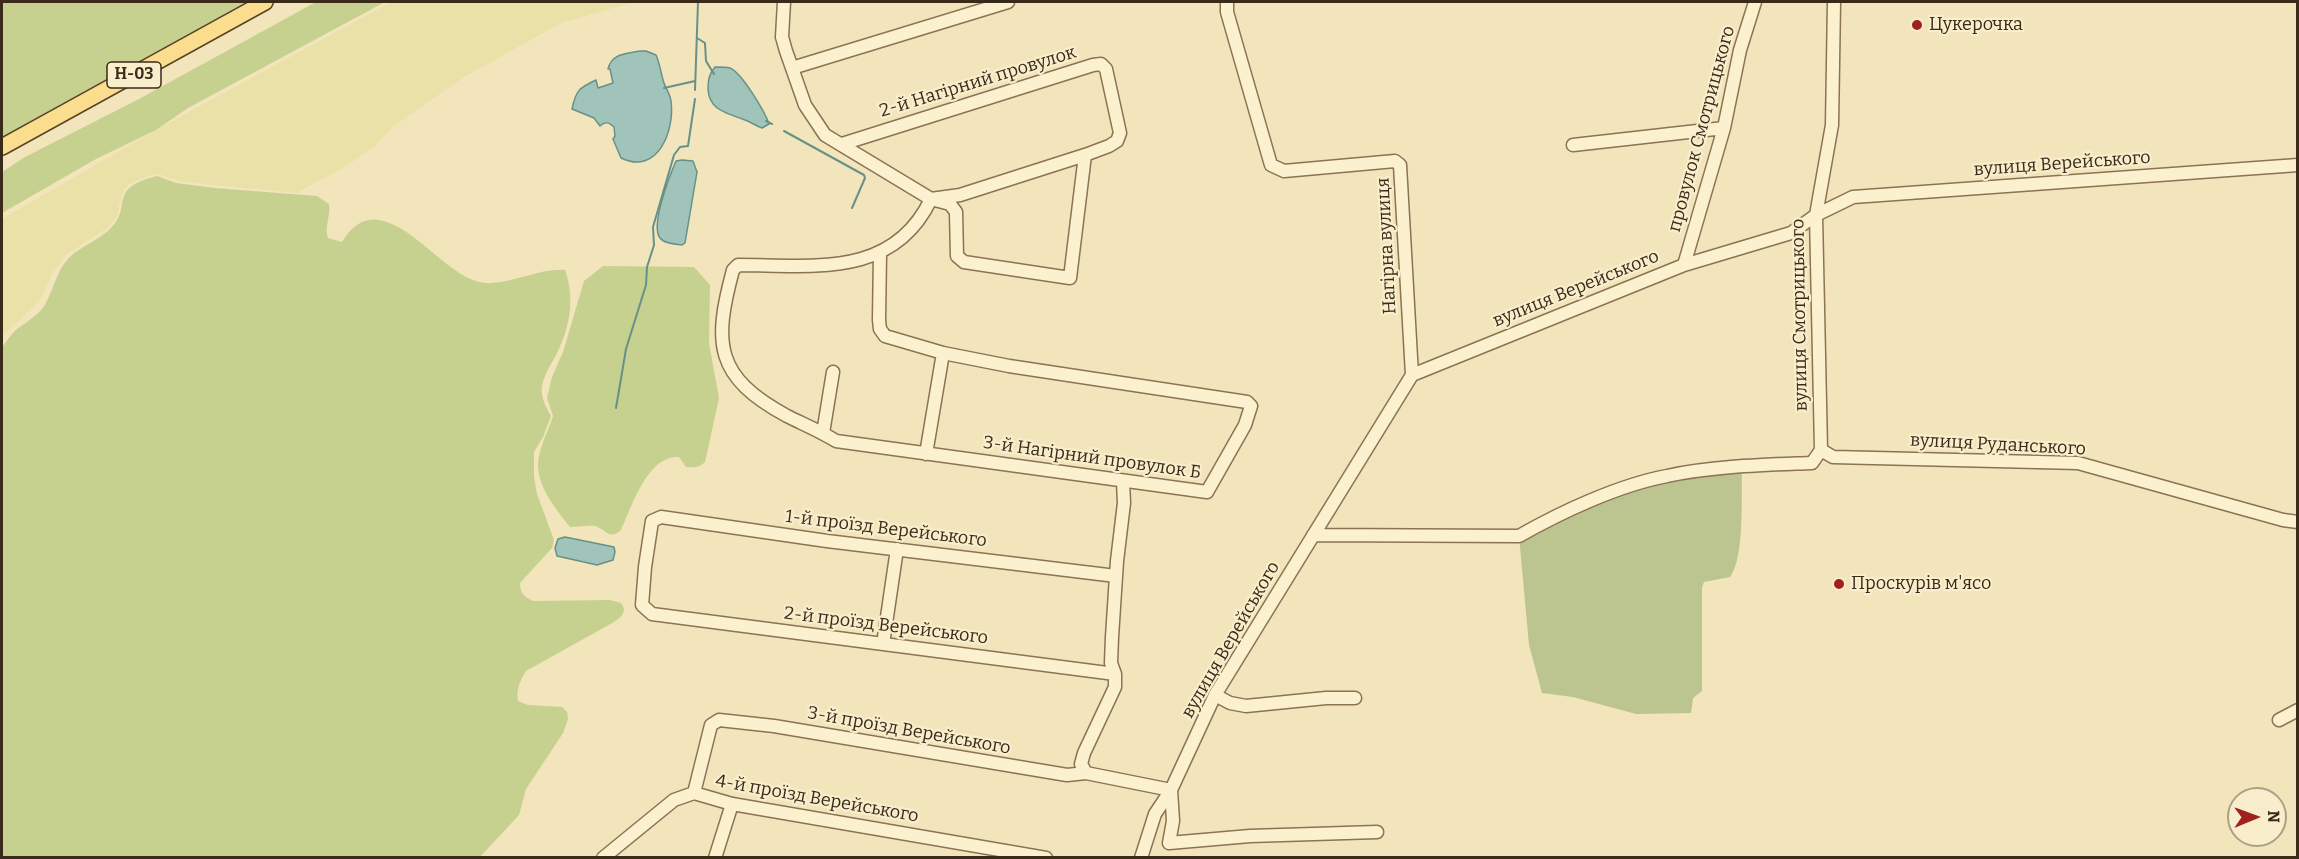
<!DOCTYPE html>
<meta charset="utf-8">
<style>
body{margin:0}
#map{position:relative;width:2299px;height:859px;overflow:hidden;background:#f2e4bb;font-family:Bitter,serif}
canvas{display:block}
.frame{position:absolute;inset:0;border:3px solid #392a1a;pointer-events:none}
.north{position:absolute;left:2227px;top:787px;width:60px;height:60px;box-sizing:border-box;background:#f9eecc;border:2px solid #aca085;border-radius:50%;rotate:89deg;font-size:16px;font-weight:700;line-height:24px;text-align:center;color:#392a1a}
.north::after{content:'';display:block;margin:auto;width:21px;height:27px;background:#a0221d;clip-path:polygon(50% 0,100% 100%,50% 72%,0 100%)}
</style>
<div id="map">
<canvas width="2299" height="859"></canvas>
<div class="frame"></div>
<div class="north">N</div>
</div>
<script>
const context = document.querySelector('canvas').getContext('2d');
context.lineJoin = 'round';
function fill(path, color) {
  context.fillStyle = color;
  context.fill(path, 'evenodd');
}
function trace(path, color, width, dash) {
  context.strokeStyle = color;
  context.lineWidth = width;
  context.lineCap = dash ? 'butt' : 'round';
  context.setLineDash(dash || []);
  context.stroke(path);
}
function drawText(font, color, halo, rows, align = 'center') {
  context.font = font + ' Bitter,serif';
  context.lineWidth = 4.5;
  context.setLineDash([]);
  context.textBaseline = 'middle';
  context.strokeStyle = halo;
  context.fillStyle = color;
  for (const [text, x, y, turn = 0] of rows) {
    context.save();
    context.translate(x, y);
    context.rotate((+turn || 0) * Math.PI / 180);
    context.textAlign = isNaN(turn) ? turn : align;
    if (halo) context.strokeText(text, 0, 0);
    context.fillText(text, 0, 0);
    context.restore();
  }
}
const farmland = new Path2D(`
 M391 2H634L561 23 464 77 391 128 375 146 343 168 296 193 183 182 158 174 145 177 129 184 122 193 117 216 107 228 66 255 52 274 40 301 2 336V219L156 130Z`);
const green = new Path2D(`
 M2 2H247L34 119 2 140Z
 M316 2H385L188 108 156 130 96 159 2 213V172L25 157 139 99Z
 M157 176 176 183 215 188 317 196 329 204C331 216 324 226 328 238L342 242C381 177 437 273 479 282 504 288 537 268 565 270 575 298 570 326 558 351 552 364 540 379 542 394 543 402 547 409 551 416L543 437 534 452V477L537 494 554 540 552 548 520 583C520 594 524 596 533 601L610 600 621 603C628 612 621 617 614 622L526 671C520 681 516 689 518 701L528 705 562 707 567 712 568 719 563 733 526 789 519 815 480 857H2V347C7 341 11 334 17 329 25 323 35 317 42 309 54 293 55 270 71 256 82 246 98 240 109 230 135 206 105 189 157 176Z
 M603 266 694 267 710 285 709 343 719 398 705 462C700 467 693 468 686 467L679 457C647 455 632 507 621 530 610 541 605 529 595 526 588 525 578 527 570 527 555 508 533 482 539 456 542 442 549 429 553 416L547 398 552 377 563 352 584 281Z`);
const cemetery = new Path2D(`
 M1742 468C1741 494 1745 557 1730 577L1704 582 1702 587V691L1693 698 1691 713 1636 714 1573 697 1542 693 1529 645 1519 536 1621 489Z`);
const water = new Path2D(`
 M640 51H646L656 55C660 64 661 74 664 83 666 89 670 94 671 101 675 130 658 176 621 158L613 139 615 136 614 127C609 122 605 121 600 126L594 118 572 109C576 90 579 88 596 80L598 88 613 83 610 69H608C612 53 626 54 640 51Z
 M715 67C720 67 726 67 730 68 742 73 765 112 769 124L762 128C756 126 751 122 745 120 728 113 709 111 708 89 708 80 709 74 715 67Z
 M682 160 693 161 697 172 685 243 682 245C675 244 665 244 660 238 650 225 670 175 676 161Z
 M565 537 614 547 615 552 613 560 597 565 557 556 555 548 558 539Z`);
const stream = new Path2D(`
 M697 38 705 43 706 61 714 74
 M664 88 695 81
 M695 90 698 2
 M766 121 772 124
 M784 131 864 175 865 178 852 208
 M616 408 626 349 646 285 647 267 654 245 653 227 674 155 680 147 688 146 695 99`);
const minor = new Path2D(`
 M784 2 782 37 786 51 805 105 825 135 931 199C893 279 812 265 738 265L733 270C713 344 715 377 787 416 803 424 820 431 836 441L1207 492 1245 425 1251 406 1247 402 1009 366 943 353 885 336 880 329 879 320 880 254
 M1227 2V12L1271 165 1284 171 1395 161 1400 165 1412 375
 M792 68 1008 2
 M842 144 1093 65 1101 64 1106 69 1120 133 1117 141 1109 146 1085 155 960 195 931 199
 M1573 145 1724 128
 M935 200 950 204 956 212 957 256 964 262 1070 278 1085 155
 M1684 265 1724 128 1740 50 1755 2
 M823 433 833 372
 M1821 450 1816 215 1832 125 1834 2
 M926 454 943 353
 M1313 535 1519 536C1561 512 1619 485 1667 476 1714 466 1764 465 1812 463L1821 450 1833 457 2078 463 2283 520 2298 522
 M883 644 897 549
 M1115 674 652 614 642 605 645 567 652 521 661 517 827 541 1116 576
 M1215 695 1230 703 1246 706 1326 698H1355
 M2279 720 2298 710
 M1086 773 1081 764 1084 753 1115 687V674L1111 663 1112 637 1117 561 1124 503 1123 482
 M694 793 711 725 719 720 774 726 1067 775 1086 773 1171 790 1173 821 1169 843 1250 836 1377 832
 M603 858 674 800 694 793 732 804 1046 858
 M715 858 732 804
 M1141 858 1155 814 1171 790 1215 695 1412 375 1684 265 1791 233 1816 215 1853 197 2298 165`);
const major = new Path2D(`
 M2 147 265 2`);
const markers = [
 [1917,25,6,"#a0221d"],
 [1839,584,6,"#a0221d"]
];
const shields = [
 [134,75,54]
];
const shieldNames = [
 ["Н-03",134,75]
];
const poiNames = [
 ["Цукерочка",1929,25],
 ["Проскурів м'ясо",1851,584]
];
const streetNames = [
 ["2-й Нагірний провулок",978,82,-17],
 ["провулок Смотрицького",1702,129,-75],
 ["вулиця Верейського",2062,164,-4],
 ["Нагірна вулиця",1387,246,-93],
 ["вулиця Верейського",1576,289,-22],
 ["вулиця Смотрицького",1800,315,-91],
 ["вулиця Руданського",1998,445,3],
 ["3-й Нагірний провулок Б",1092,458,8],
 ["1-й проїзд Верейського",886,529,7],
 ["2-й проїзд Верейського",886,626,7],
 ["вулиця Верейського",1231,640,-60],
 ["3-й проїзд Верейського",909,731,10],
 ["4-й проїзд Верейського",817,799,10]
];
fill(farmland, '#e9e1a8');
fill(green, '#c7d18f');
fill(cemetery, '#bcc48f');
fill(water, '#a0c3ba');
trace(water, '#679188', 1.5);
trace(stream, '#679188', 2);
trace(minor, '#8b7353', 15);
trace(major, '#584129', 18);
trace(minor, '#fcf1cf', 12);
trace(major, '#fbdd8e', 15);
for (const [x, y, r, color] of markers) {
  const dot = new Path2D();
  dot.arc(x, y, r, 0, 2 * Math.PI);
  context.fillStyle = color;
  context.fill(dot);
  trace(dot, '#f9eecc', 2);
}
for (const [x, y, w] of shields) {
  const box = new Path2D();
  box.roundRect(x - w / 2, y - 13, w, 26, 4.5);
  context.fillStyle = '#f9eecc';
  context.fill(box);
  trace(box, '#392a1a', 1.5);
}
drawText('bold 16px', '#392a1a', null, shieldNames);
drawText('18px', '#392a1a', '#f9eecc', poiNames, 'left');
drawText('18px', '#392a1a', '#f9eecc', streetNames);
</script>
